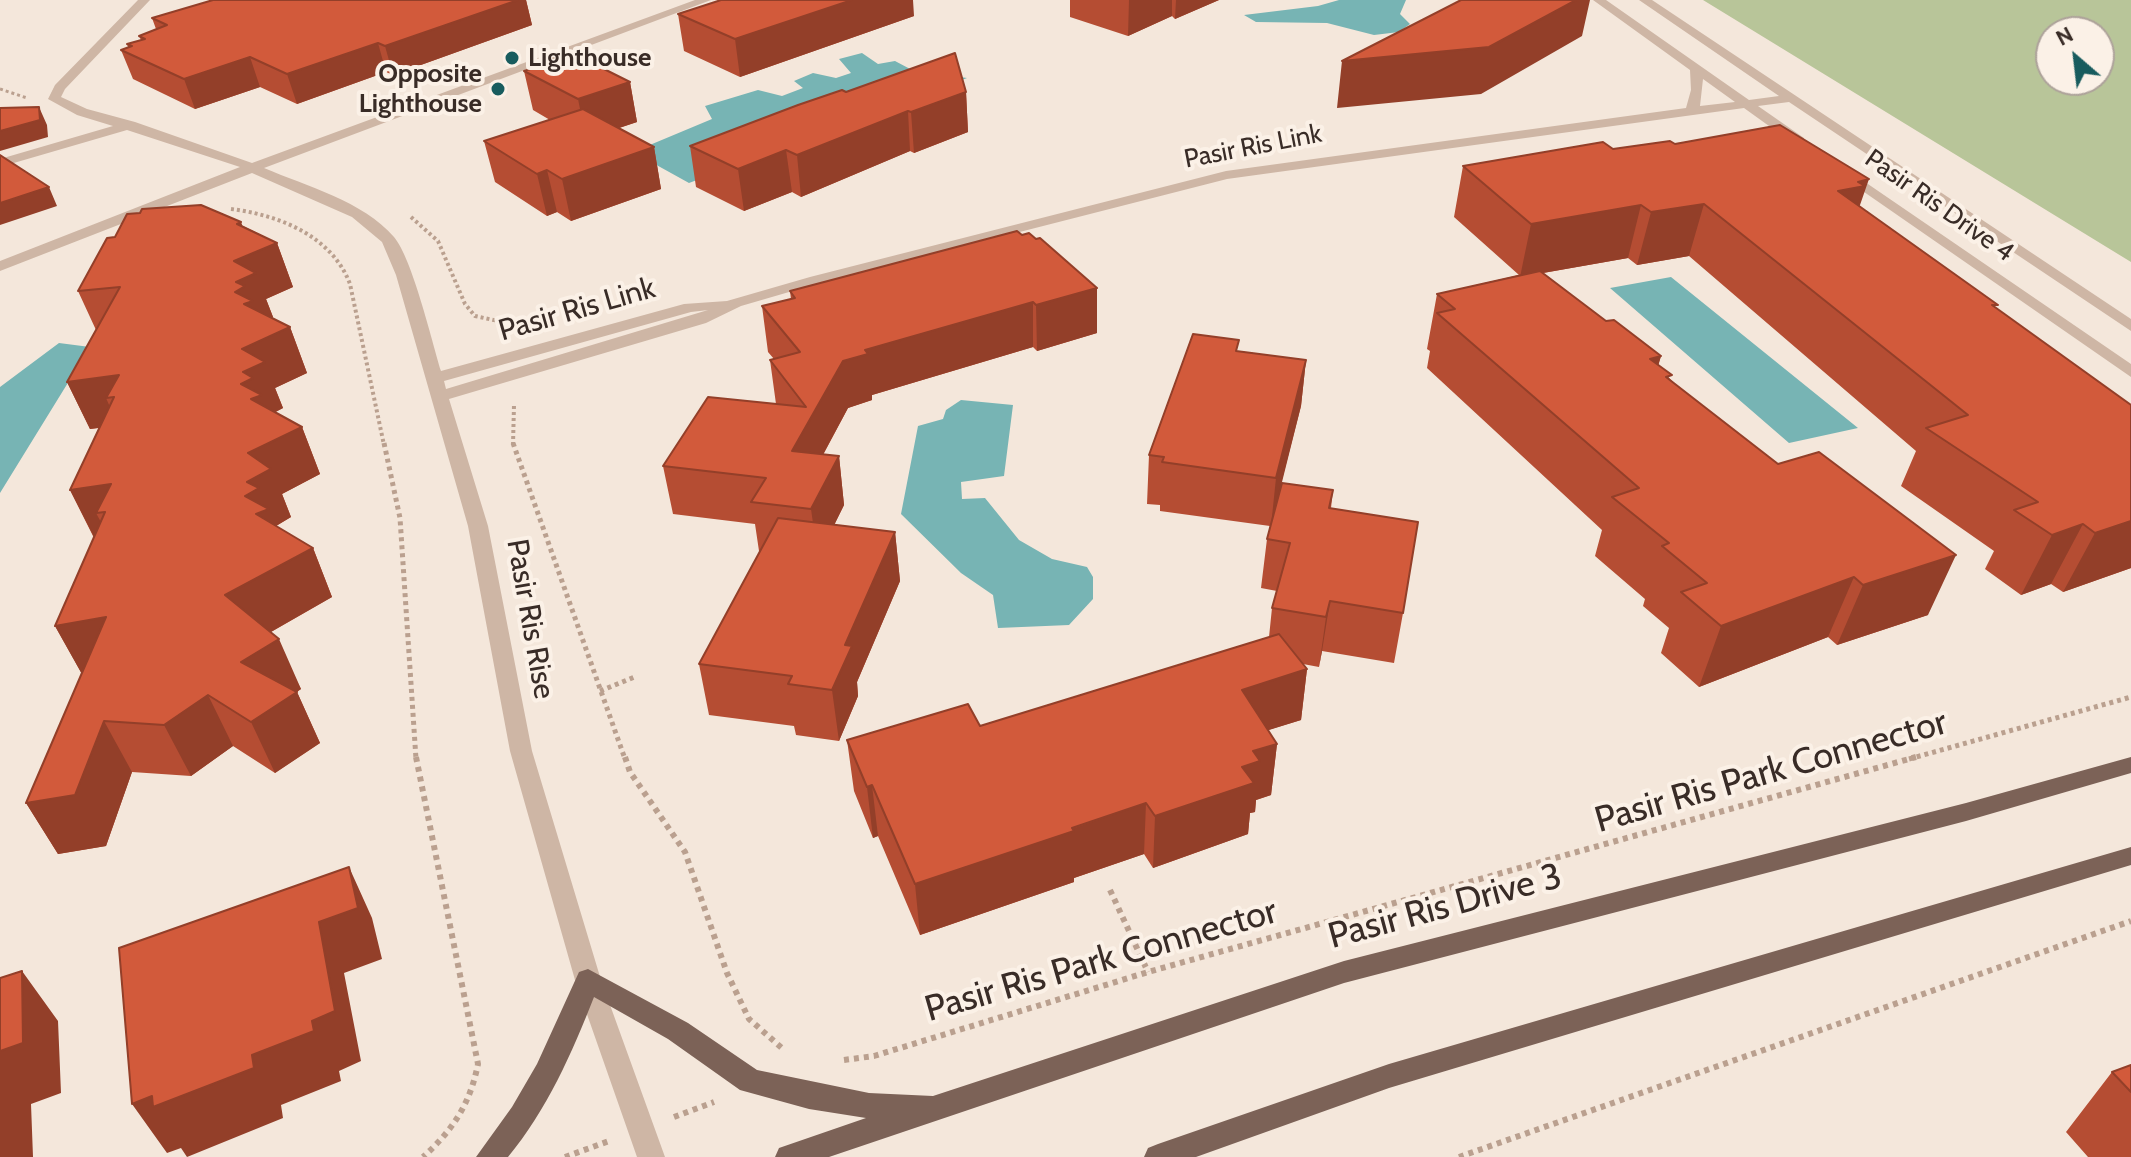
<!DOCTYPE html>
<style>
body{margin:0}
#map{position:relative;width:2131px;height:1157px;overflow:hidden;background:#f4e7db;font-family:Cabin,sans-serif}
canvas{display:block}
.north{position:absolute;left:2035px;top:16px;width:80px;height:80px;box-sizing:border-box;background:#fbf1e7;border:2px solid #ada29a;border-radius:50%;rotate:332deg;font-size:22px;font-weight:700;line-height:32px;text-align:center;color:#392c27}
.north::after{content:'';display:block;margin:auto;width:28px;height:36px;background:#185c5e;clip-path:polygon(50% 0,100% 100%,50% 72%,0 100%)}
</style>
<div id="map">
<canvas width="2131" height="1157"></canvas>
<div class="north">N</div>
</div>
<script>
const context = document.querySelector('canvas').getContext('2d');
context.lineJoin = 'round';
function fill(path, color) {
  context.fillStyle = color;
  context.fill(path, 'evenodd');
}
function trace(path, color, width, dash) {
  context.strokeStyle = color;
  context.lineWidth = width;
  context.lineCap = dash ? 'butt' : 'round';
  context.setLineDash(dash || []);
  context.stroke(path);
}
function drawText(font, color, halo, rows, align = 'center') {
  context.font = font + ' Cabin,sans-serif';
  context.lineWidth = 8;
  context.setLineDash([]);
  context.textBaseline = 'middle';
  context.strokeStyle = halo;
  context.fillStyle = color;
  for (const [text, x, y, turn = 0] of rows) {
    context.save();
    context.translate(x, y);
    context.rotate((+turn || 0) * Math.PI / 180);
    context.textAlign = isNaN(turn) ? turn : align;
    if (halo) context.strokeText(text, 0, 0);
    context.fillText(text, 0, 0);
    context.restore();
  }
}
const green = new Path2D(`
 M1703 0H2131V262ZM2051 32H2099V80H2051Z`);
const water = new Path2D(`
 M1339 0H1406L1400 14 1410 24 1399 32 1374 35 1327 23 1256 22 1244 15 1318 6Z
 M862 53 878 64 895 61 912 70 967 78 689 183 633 152 712 119 705 106 758 90 782 96 803 88 794 81 813 73 836 78 851 73 839 59Z
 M1671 277 1858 428 1789 443 1610 288Z
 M59 343 90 347 0 493V387Z
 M961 400 1013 405 1004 476 961 482 962 499 985 498 1019 540 1052 559 1087 567 1093 577V599L1069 625 998 628 993 595 961 573 901 514 918 426 943 419 946 410Z`);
const pathFar3 = new Path2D(`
 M0 89 27 98`);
const pathFar2 = new Path2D(`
 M231 209C279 215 332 236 350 284L384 445
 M411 217 438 241 465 304 475 316 512 324
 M513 445 514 405`);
const pathFar1 = new Path2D(`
 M384 443 400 518 416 759
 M513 443 625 759
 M600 691 637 676
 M1909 759 2131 697`);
const path = new Path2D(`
 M416 757 478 1064C470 1104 453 1130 423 1157
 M625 757 630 772 685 852 727 973 749 1019 783 1049
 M1110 890 1148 972
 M844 1060 874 1056 1148 972 1916 757
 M674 1117 714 1102
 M565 1157 609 1141
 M1459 1157 2131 921`);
const minor = new Path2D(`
 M138 0H150L65 89 61 97 87 109 135 122 252 163 695 0H711L264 168C306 186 363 201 394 237 412 258 432 341 441 371L684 304 727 301 810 277 1226 171 1686 108 1691 90 1690 70 1593 0H1606L1749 100 1779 96 1639 0H1652L2131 319V331L1789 102 1758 106 1804 138V144H1794L1744 108 1227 179 820 283 741 306 706 323 449 399 488 526 532 751 601 980 665 1157H637L575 980 510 751 468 526 396 275 382 242 352 217 252 173 0 271V261L240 167 127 130 0 167V159L113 126 77 115 48 99 55 85ZM1703 79 1735 102 1700 106ZM708 310 446 389 444 381 691 312Z
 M1846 169 2131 364V377L1841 176V170Z`);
const major = new Path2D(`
 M2131 757V773L1966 821 1344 983 829 1157H775L779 1148 866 1118 809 1109 740 1090 668 1039 594 997C572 1053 547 1110 508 1157H476L512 1107 537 1064 579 972 588 969 688 1023 757 1070 869 1093 933 1096 1344 961 1966 803Z
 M2131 847V865L1389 1088 1196 1157H1144L1148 1148 1158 1144 1389 1064Z`);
const wall = new Path2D(`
 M213 0H526L532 25 393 75 386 72 297 104 260 87 195 109 133 79 121 50 128 47 127 44 141 40 139 36 156 29 152 18Z
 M1070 0H1219L1175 19 1172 16 1128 36 1070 17Z
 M678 14 914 16 740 77 684 51Z
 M524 71 630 82 637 122 619 128 654 147 661 189 571 221 557 212 547 216 495 182 484 141 550 120 533 110Z
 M846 92H966L968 132 914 153 910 151 801 197 792 192 744 211 696 187 690 146Z
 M1675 144 1859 206 1996 309 2131 405V568L2063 592 2051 584 2021 595 1985 569 1994 551 1901 486 1916 451 1689 256 1637 265 1628 258 1543 273 1606 321 1661 356 1658 365 1671 380 1928 615 1837 645 1828 637 1699 687 1661 653 1669 628 1643 606 1645 599 1595 556 1602 530 1427 368 1430 351 1427 349 1437 294 1519 275 1454 217 1463 166Z
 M243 226 277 243 293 287 266 299 273 317 272 318 290 327 307 373 275 388 283 408 275 412 302 427 320 474 282 494 291 517 276 526 313 548 332 597 271 632 301 689 297 692 320 743 275 773 233 746 191 776 132 772 106 846 58 854 26 803 82 674 55 626 94 538 70 490 99 428 90 429 67 382 96 330 78 291Z
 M1017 231 1097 333 1037 351 1033 347 872 395V400L848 408 823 455 839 456 844 505 834 525 895 532 900 581 857 682 858 696 839 741 796 735 794 726 709 715 699 664 760 552 759 551 755 524 673 514 663 466 776 404 770 360 774 359 768 352 762 306 791 299 790 291Z
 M1238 351 1306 360 1301 406 1276 503 1333 490 1331 508 1403 613 1394 663 1322 651 1319 667 1303 664 1307 669 1301 720 1268 730 1277 744 1271 795 1256 800 1255 812 1250 813 1248 834 1153 868 1144 854 1074 878V882L920 935 878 836 873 838 854 791 847 740 980 726 1269 637 1272 608 1277 591 1261 588 1267 539 1270 526 1160 511V505L1147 504 1149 455Z
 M2131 1065V1157H2088L2066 1132 2112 1072Z`);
const shadedWall = new Path2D(`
 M518 0H526L532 25 393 75 385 46Z
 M852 0H913L914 16 740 77 735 39Z
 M1129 0H1172V16L1128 36Z
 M1176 0H1219L1175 19Z
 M1576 0H1590L1582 36 1481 94 1337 108 1342 61Z
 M378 43 386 72 297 104 287 74Z
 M250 57 260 87 195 109 184 79Z
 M630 82 637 122 586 139 578 99Z
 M966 92 968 132 914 153 911 112Z
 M39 107 47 125 48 137 0 151V131Z
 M908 111 910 151 801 197 797 155Z
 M654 147 661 189 571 221 562 179Z
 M786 150 792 192 744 211 738 169Z
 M547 170 557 212 547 216 537 174Z
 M1869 179 1851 231 1838 191 1858 182Z
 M49 187 57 206 0 225V203Z
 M1704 204 1689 256 1637 265 1651 212Z
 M1641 205 1628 258 1520 277 1531 224Z
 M241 222 253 253 277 243 293 287 266 299 273 317 262 323 290 327 307 373 275 388 283 408 270 415 302 427 320 474 282 494 291 517 276 526 277 563 245 496 248 453 241 384 243 372 242 349 235 292 236 282 234 261 237 224Z
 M1097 288V333L1037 351 1036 305Z
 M1033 302V347L872 395V400L848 408 799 499 792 451 843 361 865 350Z
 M1661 356 1645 412 1650 359Z
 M1306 360 1301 406 1271 526 1276 478Z
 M119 375 114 397 106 398 118 425 90 429 67 382Z
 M839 456 844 505 818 558 811 509Z
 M111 484 105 512 96 513 109 537 95 539 70 490Z
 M2131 521V568L2063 592 2095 533Z
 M2083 524 2051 584 2021 595 2052 535Z
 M895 532 900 581 857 682 858 696 839 741 832 690 845 645Z
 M313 548 332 597 248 645 225 595Z
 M1956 555 1928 615 1837 645 1863 585Z
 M1854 577 1828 637 1699 687 1721 626Z
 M1330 601 1322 651 1319 667 1326 617Z
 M106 617 83 676 55 626Z
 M279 639 301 689 264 712 241 662Z
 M1307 669 1301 720 1237 740 1242 690Z
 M297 692 320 743 275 773 251 722Z
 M208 695 233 746 191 776 164 725Z
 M104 721 132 772 106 846 58 854 26 803Z
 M1277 744 1271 795 1256 800 1255 812 1250 813 1248 834 1153 868 1155 816 1242 767 1253 751Z
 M872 785 878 836 873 838 867 787Z
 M1146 803 1144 854 1074 878V882L920 935 915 884Z
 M349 867 372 918 382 959 344 973 361 1061 339 1071 341 1081 281 1105 283 1118 187 1157 181 1148 167 1153 132 1104 252 1055 312 1021 319 922Z
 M22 971 58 1021 61 1093 31 1104 33 1157H0V1051Z`);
const building = new Path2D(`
 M213 0H518L385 46 378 43 287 74 250 57 184 79 121 50 132 46 127 44 145 39 139 36 167 25 152 18Z
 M721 0H852L735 39 678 14Z
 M1461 0H1576L1489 47 1342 61Z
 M955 53 966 92 911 112 908 111 797 155 786 150 738 169 690 146 798 105 842 90 846 92Z
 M576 55 630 82 578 99 524 71Z
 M39 107 40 120 0 131V108Z
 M583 109 654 147 562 179 547 170 537 174 484 141Z
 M1780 125 1869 179 1858 182 1865 186 1838 191 1998 305H1992L2131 405V521L2095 533 2083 524 2052 535 2014 510 2038 502 1926 428 1968 415 1704 204 1651 212 1641 205 1531 224 1463 166 1603 142 1613 149 1670 141 1675 144Z
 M0 155 49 187 0 203Z
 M201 205 241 222 237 224 277 243 234 261 256 273 236 282 245 286 235 292 253 301 244 304 290 327 242 349 265 362 243 372 253 378 241 384 262 395 251 399 302 427 248 453 271 469 247 482 259 488 245 496 269 509 256 514 313 548 225 595 279 639 241 662 297 692 251 722 208 695 164 725 104 721 75 795 26 803 106 617 55 626 105 512 96 513 111 484 70 490 114 397 106 398 119 375 67 382 120 287 78 291 107 238 115 237 127 214 140 213 142 209Z
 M1017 231 1022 235 1029 233 1036 239 1040 238 1097 288 1036 305 1033 302 865 350 868 354 843 361 792 451 839 456 811 509 751 502 766 478 663 466 708 397 806 407 770 360 800 352 762 306 795 298 790 291Z
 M1540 271 1606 321 1614 320 1661 356 1650 359 1672 375 1666 377 1778 464 1819 452 1956 555 1863 585 1854 577 1721 626 1681 592 1707 583 1662 546 1669 543 1612 497 1639 488 1437 313 1455 309 1437 294Z
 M1193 334 1239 340 1236 351 1306 360 1276 478 1162 462 1164 457 1149 455Z
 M1282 483 1333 490 1329 508 1418 522 1403 613 1330 601 1326 617 1272 608 1290 543 1267 539Z
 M778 518 895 532 845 645 852 646 832 690 788 684 792 676 699 664Z
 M1279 634 1307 669 1242 690 1277 744 1253 751 1260 761 1242 767 1254 783 1155 816 1146 803 1072 828 1074 831 915 884 872 785 867 787 847 740 968 704 980 726Z
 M349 867 358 908 319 922 335 1011 312 1021 314 1031 252 1055 254 1068 153 1107 152 1096 132 1104 119 948Z
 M22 971 23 1043 0 1051V978Z
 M2131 1065V1092L2112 1072Z`);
const markers = [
 [512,58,8,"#185c5e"],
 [498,89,8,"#185c5e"]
];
const farPoinames = [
 ["Lighthouse",528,58],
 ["Opposite",482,74,"right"],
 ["Lighthouse",482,104,"right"]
];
const farStreetnames = [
 ["Pasir Ris Link",1253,147,-11],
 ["Pasir Ris Drive 4",1939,206,35]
];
const streetNames = [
 ["Pasir Ris Link",577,310,-16],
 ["Pasir Ris Rise",530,619,80]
];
const nearStreetnames = [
 ["Pasir Ris Park Connector",1771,772,-16],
 ["Pasir Ris Drive 3",1445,907,-15],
 ["Pasir Ris Park Connector",1101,961,-16]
];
fill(green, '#b8c599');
fill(water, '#77b4b4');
trace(pathFar3, '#baa08f', 3, [3, 3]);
trace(pathFar2, '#baa08f', 4, [3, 3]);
trace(pathFar1, '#baa08f', 5, [4, 4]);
trace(path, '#baa08f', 6, [5, 5]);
fill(minor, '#ceb6a5');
fill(major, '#7c6257');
fill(wall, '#b54d33');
fill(shadedWall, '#933f29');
fill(building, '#d25a3b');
trace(building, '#933f29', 2);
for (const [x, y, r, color] of markers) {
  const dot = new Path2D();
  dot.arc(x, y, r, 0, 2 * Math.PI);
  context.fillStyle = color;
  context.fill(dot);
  trace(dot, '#fbf1e7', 3);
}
drawText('bold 26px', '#392c27', '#fbf1e7', farPoinames, 'left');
drawText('26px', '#392c27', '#fbf1e7', farStreetnames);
drawText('30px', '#392c27', '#fbf1e7', streetNames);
drawText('36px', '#392c27', '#fbf1e7', nearStreetnames);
</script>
